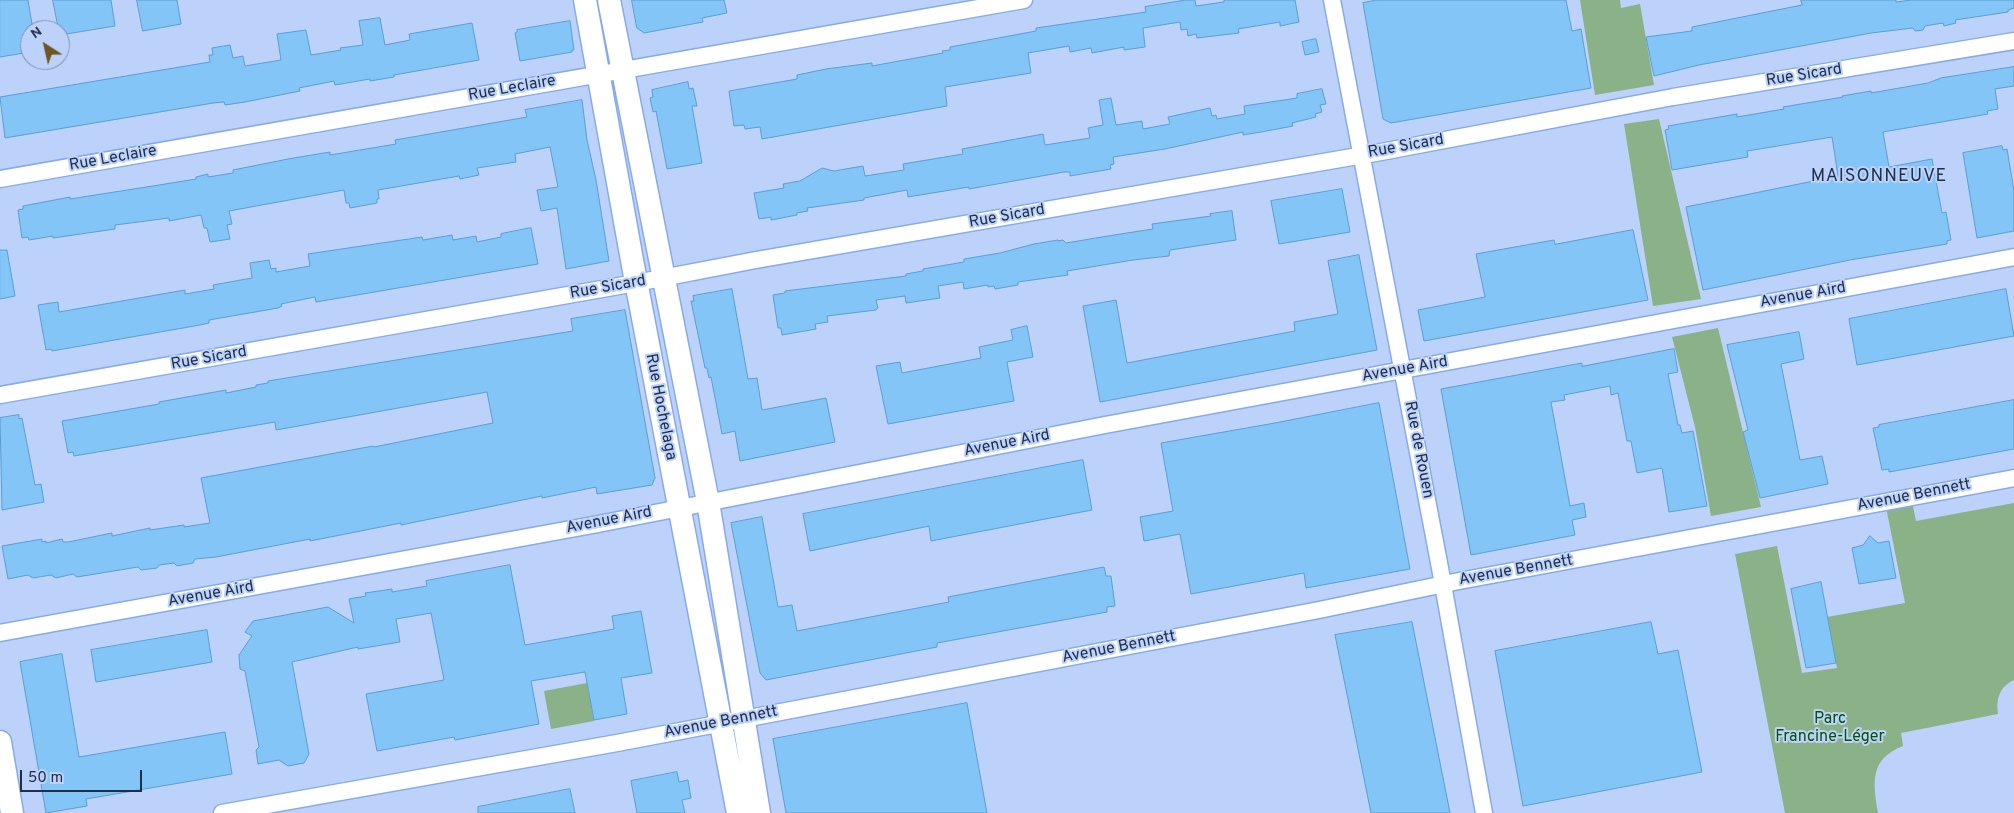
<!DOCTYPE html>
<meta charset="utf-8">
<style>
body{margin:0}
#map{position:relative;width:2014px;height:813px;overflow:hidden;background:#bcd2fa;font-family:Overpass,sans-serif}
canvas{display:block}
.north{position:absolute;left:20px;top:20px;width:50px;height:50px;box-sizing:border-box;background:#bcd2fa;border:1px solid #7e90b3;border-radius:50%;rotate:325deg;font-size:14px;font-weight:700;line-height:20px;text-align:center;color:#212e48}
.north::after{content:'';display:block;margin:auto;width:18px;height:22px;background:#6d5526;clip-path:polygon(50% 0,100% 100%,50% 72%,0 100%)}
.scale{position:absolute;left:20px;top:770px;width:122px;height:22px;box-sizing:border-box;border:2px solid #212e48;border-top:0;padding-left:6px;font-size:15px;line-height:18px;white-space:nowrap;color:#212e48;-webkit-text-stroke:4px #bcd2fa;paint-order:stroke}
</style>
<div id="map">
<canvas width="2014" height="813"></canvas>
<div class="north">N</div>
<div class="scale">50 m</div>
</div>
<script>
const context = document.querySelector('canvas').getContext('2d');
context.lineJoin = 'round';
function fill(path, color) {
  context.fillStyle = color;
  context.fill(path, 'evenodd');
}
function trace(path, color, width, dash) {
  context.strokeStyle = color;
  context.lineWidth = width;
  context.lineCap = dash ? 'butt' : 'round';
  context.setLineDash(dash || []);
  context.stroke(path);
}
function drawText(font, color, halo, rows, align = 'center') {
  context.font = font + ' Overpass,sans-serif';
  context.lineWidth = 4;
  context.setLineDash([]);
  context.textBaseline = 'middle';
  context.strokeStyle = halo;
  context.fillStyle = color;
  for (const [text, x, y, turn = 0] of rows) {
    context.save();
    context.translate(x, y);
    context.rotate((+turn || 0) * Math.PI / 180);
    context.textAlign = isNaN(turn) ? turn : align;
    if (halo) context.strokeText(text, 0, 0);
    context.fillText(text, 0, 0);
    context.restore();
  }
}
const green = new Path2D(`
 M1580 0H1620L1621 8 1640 4 1654 85 1595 95Z
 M1659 119 1701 299 1653 306 1624 124Z
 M1718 328 1761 507 1711 516 1695 427 1672 337Z
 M1911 497 1916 521 2014 503V680C1999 687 1996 699 1998 714L1901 733 1903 746C1869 759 1873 783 1878 813H1785L1735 554 1777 546 1802 673 1837 668 1827 617 1905 603 1885 502Z
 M587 683 594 721 551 729 544 691Z`);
const building = new Path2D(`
 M0 0H28L33 30H30V52L0 57Z
 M53 0H111L115 26 60 35Z
 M137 0H177L181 24 143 31Z
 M632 0H724L727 13 702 18 703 22 644 33 637 28Z
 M1186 0H1195L1196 6 1224 2V0H1295L1299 22 1280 26V22L1238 29 1239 33 1197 38 1196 34 1188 36 1187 29 1181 30 1180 22 1143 28 1145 47 1124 50V47L1092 53 1091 48 1070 52 1069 46 1028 53 1031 73 945 87 947 106 762 139 760 127 745 129 744 125 734 126 729 91 797 79V75L826 69 872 63V66L943 53 942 51 950 50V47L1036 31V28L1146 12 1145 7Z
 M1377 0H1566L1572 31 1581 29 1591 88 1391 123 1383 119 1363 3Z
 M1801 0H1896V2L1911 0H2014V8L2008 10V12L1955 20 1956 23 1944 26 1943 23 1925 26 1923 30 1915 31 1913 28 1871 33 1699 65 1654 76 1646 37 1692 31V27L1802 5Z
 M380 18 385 45 410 40 409 34 472 23 479 60 394 75V77L370 81V79L335 85 334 81 299 88 300 91 245 102 225 105 224 102 213 103 5 138 0 97 210 62 209 55H213L212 48 230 45 233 58 243 56 245 66 281 60 277 34 306 30 311 55 341 50 340 48 363 45 359 21Z
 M570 21 574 50H572V52L520 61 515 33 517 32V30Z
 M1316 39 1319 52 1305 55 1302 42Z
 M2014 67V86L1995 89 1998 109 1987 111 1988 114 1883 132 1889 167 1932 159 1942 213 1946 212 1951 240 1947 241V244L1850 260 1703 290 1686 207 1838 176 1832 137 1747 151 1748 157 1672 170 1665 130 1669 129 1668 126 1737 114V117L1784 109 1783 107 1843 97 1842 96 1871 91V93L1928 83 1941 78Z
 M688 82 689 89 693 88 697 106H692L702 163 667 169 656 111 653 112 650 98 653 97 652 90Z
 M1322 89 1326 104 1320 105 1322 112 1315 114 1316 117 1292 123 1293 126 1261 132 1243 135V132L1165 149 1113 157 1114 164 1110 165 1111 169 1070 176V172H1064L969 189V187L908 197 907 190 864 198V200L807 208 808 211 797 213V215L771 220V217L759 219 754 193 784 188 783 184 800 181 822 168 834 171 863 166 865 176 904 170 903 164 963 154 962 149 1043 134 1045 145 1090 138 1088 128 1103 125 1099 100 1111 98 1116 125 1142 121 1143 129 1170 124 1168 117 1210 108 1212 116 1216 115 1217 119 1245 114 1244 106 1297 98V94Z
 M582 100 587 140 596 180 609 261 566 269 557 208 541 211 537 190 558 187 550 147 515 154 516 162 477 168 479 175 460 179 459 176 378 190 379 199H377V203L350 208 349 203H346L344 190 229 211 232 224 227 225 230 239 210 242 207 228H204L201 215 169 221V218L115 225V229L53 238V236L29 240 28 237 22 238 18 210 23 209V206L70 197V199L159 185 196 179V177L208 174V177L233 173V170L288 159 330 152V155L396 144 395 140 527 117 525 110Z
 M2002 146 2003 150 2007 149 2014 191V231L1977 238 1963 153Z
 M1342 189 1350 232 1279 244 1271 201Z
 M1232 211 1236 240 1170 250 1169 256 1133 260 1067 271 1068 275 1018 282V285L995 289 994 286 988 287V285L964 289 963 282 938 286 940 298 906 303 905 296 876 300 878 308 876 310 827 316 828 322 815 324 816 329 782 335 781 328H778L773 295 785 293V291L906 276V274L923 271V269L964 262V259L1000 253 1034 244 1058 240V241L1063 240 1066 243 1114 235 1153 229 1152 224 1211 216 1210 214Z
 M531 228 538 264 316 302 315 297 281 304 282 306 278 308 209 320V323L200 325 52 351 51 349 46 350 38 305 58 302 59 312 185 290V294L214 289 213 285 252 278 250 263 269 260 271 269 276 268V272L310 266 308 254 422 237 423 240 452 235 453 240 476 236 477 242 501 237V234Z
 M1633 230 1648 300 1424 341 1418 310 1485 297 1476 254 1554 240 1555 244Z
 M0 250H7L15 296 0 299Z
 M1359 255 1377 350 1100 402 1083 306 1116 300 1127 363 1295 331 1294 322 1338 314 1328 261Z
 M732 289 748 379 757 378 762 410 826 398 835 442 740 461 735 431 722 434 711 377 709 378 707 368H705L691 301H694L693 296Z
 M2006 289 2014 336 1857 365 1849 319Z
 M625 310 655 478 652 485 597 494 596 487 542 498V496L401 525V523L310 541V539L216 557 195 559 193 563 177 566 174 563 159 565 157 568 141 570 138 567 77 577 73 574 56 578 51 575 33 578 28 575 8 579 2 546 42 539V542L46 541V543L62 539 63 542H68L112 533V536L150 528V530L184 525V527L210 523 201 478 373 446 374 447 493 423 487 392 276 430 275 422 74 456 73 452 68 453 62 421 159 404V402L198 395 226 390V393L256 387V385L268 383V381L573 331 571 319Z
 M1027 326 1033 357 1007 362 1014 401 888 424 876 366 900 362 902 373 981 358 979 347 1013 340 1011 330Z
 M1799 332 1804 359 1781 364 1800 460 1822 456 1828 484 1760 498 1743 432 1748 430 1727 345Z
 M1674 349 1678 372 1668 374 1678 425H1680L1682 433 1693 431 1707 506 1669 512 1662 468 1637 473 1631 441H1627L1618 393 1611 395 1610 386 1564 395 1565 400 1551 402 1570 506 1584 503 1586 517 1572 520 1575 535 1471 555 1441 389 1582 363V366Z
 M2014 400V449L1889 472V469L1882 470 1873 428 1879 427V425Z
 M1379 403 1410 569 1306 588 1304 573 1191 594 1180 534 1144 541 1140 517 1173 511 1161 443 1275 423Z
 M19 415V419L22 418 35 485 41 484 44 502 2 510 0 418Z
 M1083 460 1092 510 931 541 929 526 810 551 803 514Z
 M762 517 778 607 792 605 797 631 949 602 948 597 1104 567 1106 576H1111L1115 606 1107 607V612L937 643V647L766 680 760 673 731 523Z
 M1870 536 1878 543 1889 541 1896 578 1859 584 1852 548 1863 545Z
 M510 565 525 645 614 629 612 616 641 611 652 673 621 678 627 714 594 720 585 672 531 681 539 724 455 740 454 737 377 751 366 694 444 680 431 613 396 619 400 642 358 649V647L292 662 309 754 304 763 288 766 279 760 258 764 256 750 259 747 245 671 240 669 239 655 252 636 245 632 253 621 328 607 354 623 349 599 366 596 365 593 392 589V592L427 586 426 581Z
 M1821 582 1836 663 1806 668 1791 589Z
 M1412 622 1450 813H1371L1335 635Z
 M1651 622 1658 654 1678 650 1702 772 1523 806 1495 651Z
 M207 630 212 662 96 682 91 650Z
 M62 654 79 757 225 732 232 774 86 799 87 806 46 813 20 662Z
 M967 703 987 813H786L773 739Z
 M677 772 679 782 688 780 691 798 682 800 685 813H637L631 781Z
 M570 789 575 813H478V807Z`);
const street = new Path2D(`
 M1332 0 1440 568 1484 813
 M0 179 1024 0
 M0 395 636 283 756 260 1381 152 1673 97 2014 41
 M0 633 593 525 1105 425 2014 257
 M222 813 617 743 1319 610 1459 581 2014 478`);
const secondary = new Path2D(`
 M585 0 634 271 738 813
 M609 0 708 502 759 813
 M0 742 12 813`);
const streetNames = [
 ["Rue Sicard",1804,76,-9],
 ["Rue Leclaire",512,89,-10],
 ["Rue Sicard",1406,147,-10],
 ["Rue Leclaire",113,159,-10],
 ["Rue Sicard",1007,217,-10],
 ["Rue Sicard",608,288,-10],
 ["Avenue Aird",1803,296,-10],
 ["Rue Sicard",209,359,-10],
 ["Avenue Aird",1405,370,-10],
 ["Rue Hochelaga",660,407,79],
 ["Avenue Aird",1007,444,-11],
 ["Rue de Rouen",1418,450,79],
 ["Avenue Bennett",1914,496,-11],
 ["Avenue Aird",609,521,-11],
 ["Avenue Bennett",1516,571,-10],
 ["Avenue Aird",211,595,-10],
 ["Avenue Bennett",1119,648,-11],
 ["Avenue Bennett",721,723,-11]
];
const parkNames = [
 ["Parc",1830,720],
 ["Francine-Léger",1830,738]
];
const neighbourhoodNames = [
 ["MAISONNEUVE",1879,177]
];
fill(green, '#8bb188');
fill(building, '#84c5f7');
trace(building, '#5a9ed0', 1);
trace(street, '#88aaeb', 19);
trace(secondary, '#88aaeb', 25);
trace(street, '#fff', 16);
trace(secondary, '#fff', 22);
drawText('16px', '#212e48', '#bcd2fa', streetNames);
drawText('16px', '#035303', '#bcd2fa', parkNames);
context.letterSpacing = '1px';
drawText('18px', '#212e48', '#bcd2fa', neighbourhoodNames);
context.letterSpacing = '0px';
</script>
